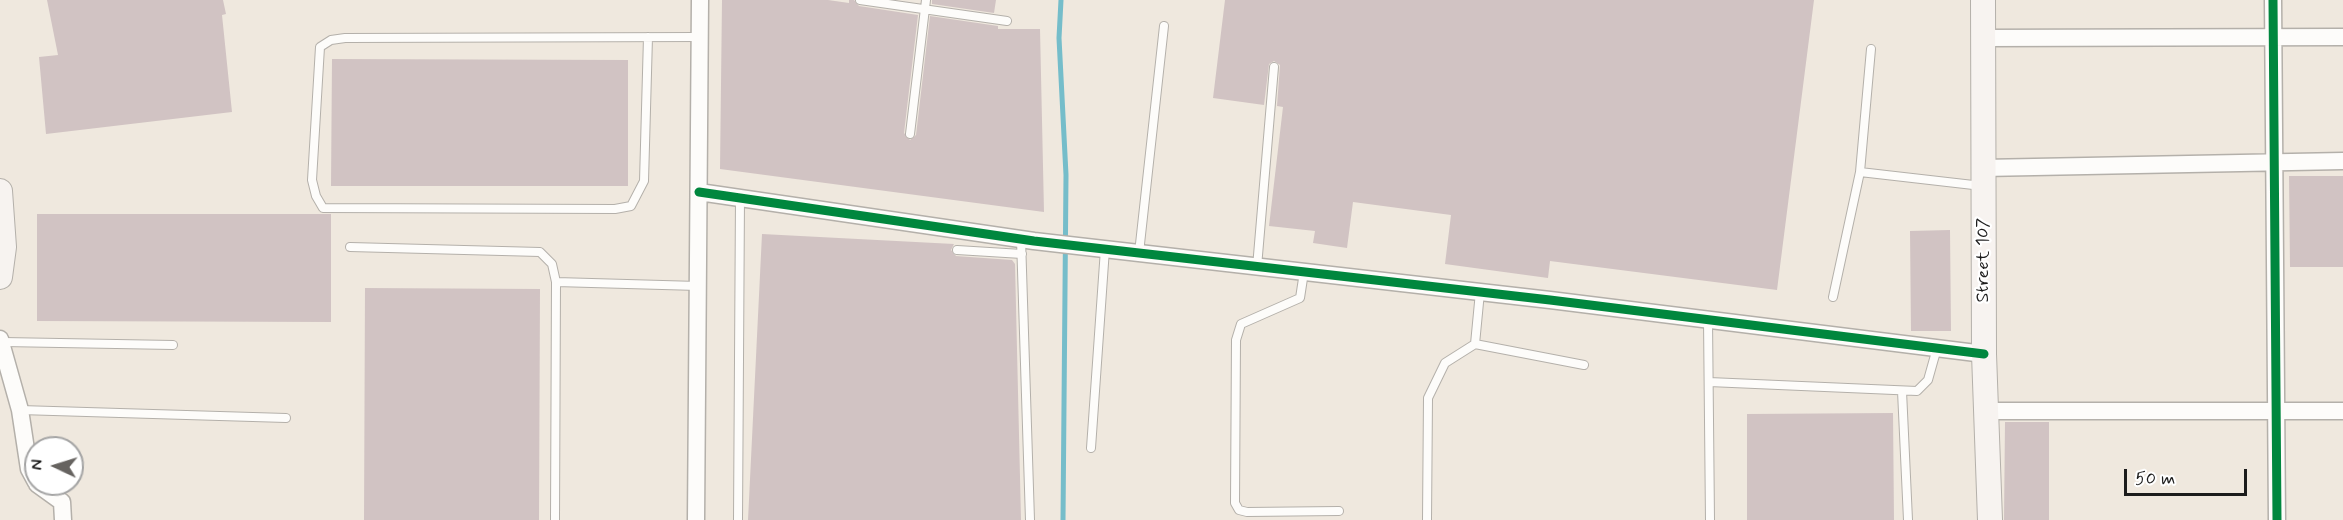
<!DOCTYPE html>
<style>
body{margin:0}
#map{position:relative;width:2343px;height:520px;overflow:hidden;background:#efe8de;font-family:Mynerve,sans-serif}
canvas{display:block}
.north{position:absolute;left:24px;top:436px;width:60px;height:60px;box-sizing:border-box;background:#fff;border:2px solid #a4a4a4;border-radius:50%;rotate:274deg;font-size:16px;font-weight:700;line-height:24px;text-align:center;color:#1c1c1c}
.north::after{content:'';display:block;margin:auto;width:21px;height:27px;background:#666360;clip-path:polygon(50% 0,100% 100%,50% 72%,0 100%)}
.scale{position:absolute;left:2124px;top:469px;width:123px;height:27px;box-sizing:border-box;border:3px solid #1c1c1c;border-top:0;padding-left:8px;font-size:18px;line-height:21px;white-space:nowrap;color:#1c1c1c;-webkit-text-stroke:4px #fff;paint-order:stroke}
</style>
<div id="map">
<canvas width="2343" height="520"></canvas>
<div class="north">N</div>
<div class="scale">50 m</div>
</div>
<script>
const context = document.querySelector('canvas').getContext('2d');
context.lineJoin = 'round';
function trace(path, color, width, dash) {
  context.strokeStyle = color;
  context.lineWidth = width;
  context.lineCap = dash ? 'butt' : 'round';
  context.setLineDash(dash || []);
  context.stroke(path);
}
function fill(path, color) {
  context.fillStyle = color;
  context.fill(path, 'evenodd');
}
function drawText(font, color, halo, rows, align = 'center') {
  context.font = font + ' Mynerve,sans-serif';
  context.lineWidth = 4.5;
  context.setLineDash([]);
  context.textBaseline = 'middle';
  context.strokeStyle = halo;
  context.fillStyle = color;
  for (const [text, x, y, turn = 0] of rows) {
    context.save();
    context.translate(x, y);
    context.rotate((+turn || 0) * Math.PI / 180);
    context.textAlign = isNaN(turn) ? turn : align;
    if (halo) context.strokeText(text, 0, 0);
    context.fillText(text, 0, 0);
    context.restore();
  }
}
const stream = new Path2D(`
 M1061 0 1059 38 1066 175 1063 520`);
const building = new Path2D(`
 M47 0H223L226 14 222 15 232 112 46 134 39 57 58 55Z
 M722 0H828L849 3V0H854L859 6 918 15 904 133 910 140 916 135 930 16 998 26V29H1040L1044 212 720 169Z
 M932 0H996L994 13 932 4Z
 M1225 0H1814L1777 290 1550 261 1548 278 1445 264 1451 215 1353 202 1347 248 1313 243 1315 231 1269 226 1283 107 1277 106 1280 65 1274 61 1269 64 1264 105 1213 98Z
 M332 59 628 60V186H331Z
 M2289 176H2343V267H2290Z
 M37 214H331V322L37 321Z
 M1950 230 1951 331H1911L1910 231Z
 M762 234 954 244 951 250 956 256 1012 260 1015 264 1021 520H748Z
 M365 288 540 289 539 520H364Z
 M1893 413 1894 520H1747V414Z
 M2005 422H2049V520H2004Z`);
const lane = new Path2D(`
 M860 0 1007 21
 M648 37 644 181 631 206 615 209 323 208 316 196 312 180 320 47 331 40 345 38 700 37
 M910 134 926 0
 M1860 172 1871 49
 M1021 239 1030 520
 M350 247 540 252 552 264 556 282 555 520
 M957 250 1022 254
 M1139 253 1164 26
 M1257 267 1274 67
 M1304 272 1300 298 1241 324 1236 340 1235 503 1239 510 1247 512 1339 511
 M556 282 698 286
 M1833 297 1860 172 1982 186
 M1708 320 1710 520
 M3 342 173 345
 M1475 344 1584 365
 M1709 382 1917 391 1928 380 1937 348
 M1902 391 1908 520
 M20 410 286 418
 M1091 448 1105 249
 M738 520 740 198
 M1427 520 1428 398 1445 363 1475 344 1480 292`);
const street = new Path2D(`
 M2273 0 2277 520
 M1983 38 2343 37
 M1983 168 2343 161
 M699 192 1034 241 1550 300 1984 354
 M0 339 20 410 29 469 36 482
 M1987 411H2343
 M37 484 62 502 63 520
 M696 520 700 0`);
const secondary = new Path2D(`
 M1983 0 1984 354 1990 520
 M0 191 4 247 0 277`);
const cycleway = new Path2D(`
 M2273 0 2277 520
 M699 192 1034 241 1550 300 1984 354`);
const streetNames = [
 ["Street 107",1984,260,-90]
];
trace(stream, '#75bdca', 5);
fill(building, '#d1c3c3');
trace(lane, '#b4b0aa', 10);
trace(street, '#b4b0aa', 19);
trace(secondary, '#b4b0aa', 26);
trace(lane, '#fdfcfa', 8);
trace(street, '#fdfcfa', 16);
trace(secondary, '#f7f3f0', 24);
trace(cycleway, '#00873e', 9);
drawText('18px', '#1c1c1c', '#fff', streetNames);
</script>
